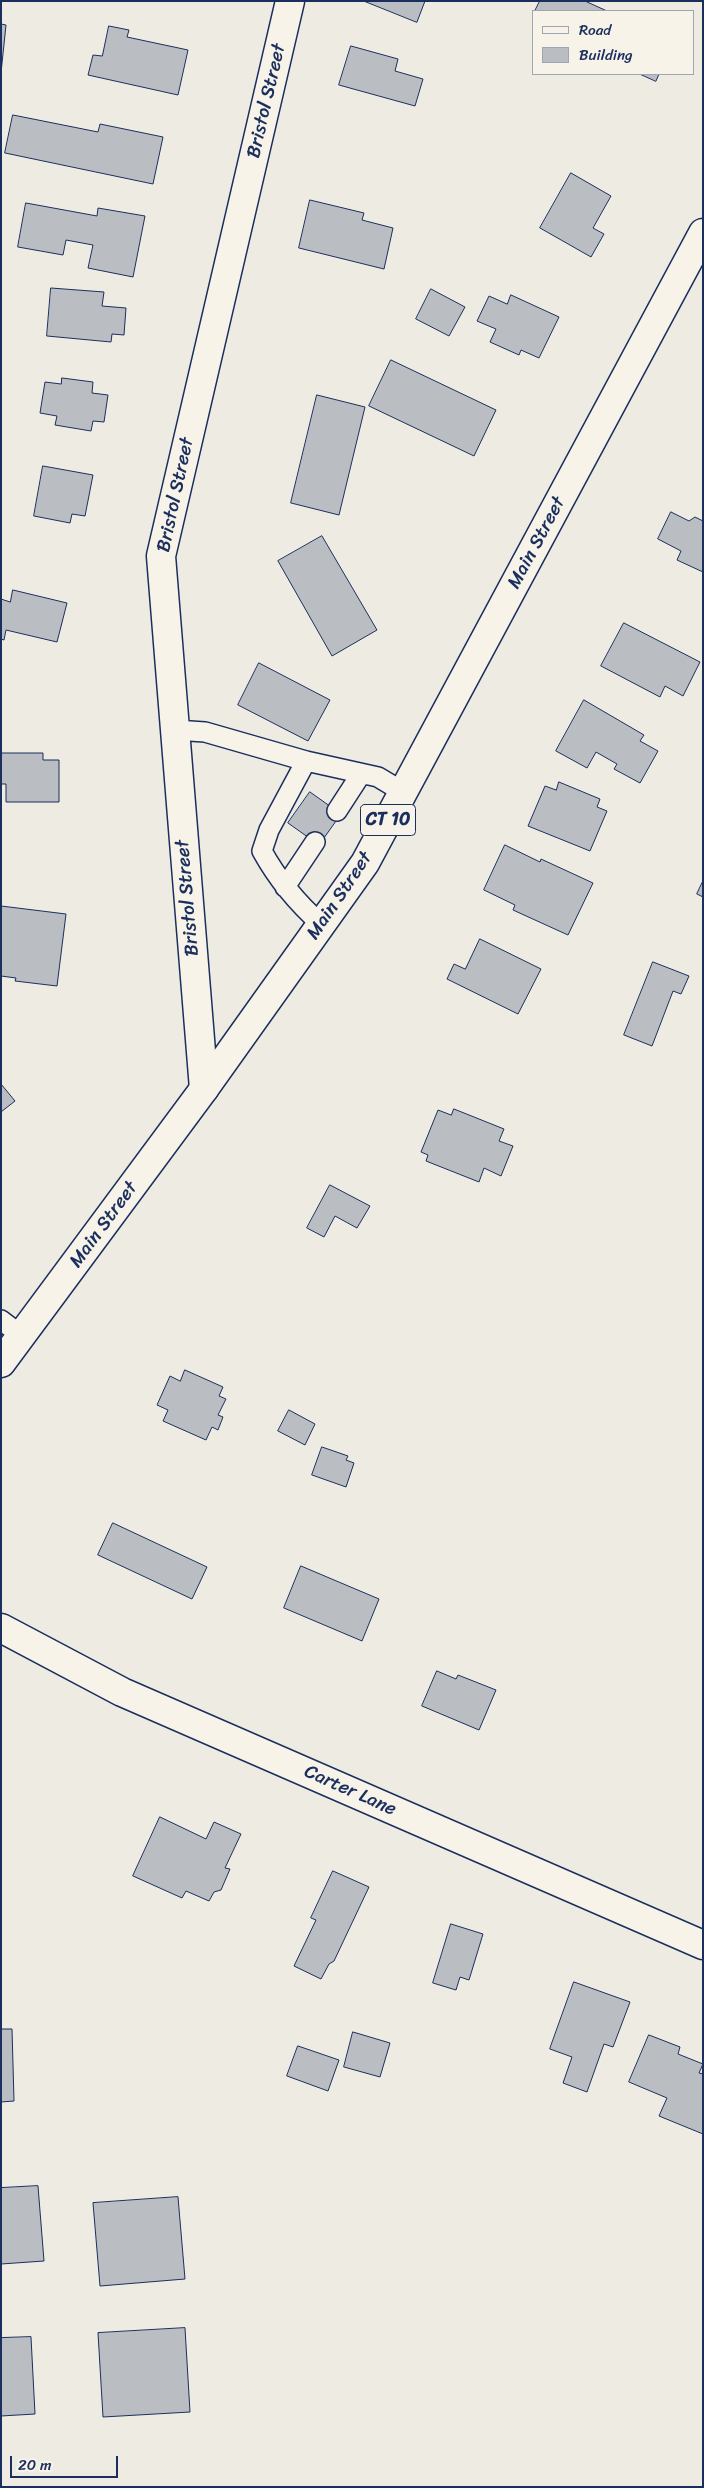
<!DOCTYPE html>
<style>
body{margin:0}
#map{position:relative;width:704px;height:2488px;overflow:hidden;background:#eeebe2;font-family:Sriracha,sans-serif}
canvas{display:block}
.frame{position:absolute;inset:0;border:2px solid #1b2f5e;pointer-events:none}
.legend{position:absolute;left:532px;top:10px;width:162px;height:65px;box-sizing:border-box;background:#f7f3e8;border:1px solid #9fa5b1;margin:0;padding:6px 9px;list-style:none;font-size:15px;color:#1b2f5e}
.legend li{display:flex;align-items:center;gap:10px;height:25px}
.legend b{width:25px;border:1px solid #9fa5b1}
.scale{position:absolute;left:10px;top:2456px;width:108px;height:22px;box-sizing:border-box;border:2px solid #1b2f5e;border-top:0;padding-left:6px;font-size:15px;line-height:18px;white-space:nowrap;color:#1b2f5e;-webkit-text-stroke:4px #f7f3e8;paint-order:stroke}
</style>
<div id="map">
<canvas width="704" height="2488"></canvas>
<div class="frame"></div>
<ul class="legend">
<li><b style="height:6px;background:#f7f3e8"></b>Road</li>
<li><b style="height:14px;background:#babdc2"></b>Building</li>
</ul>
<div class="scale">20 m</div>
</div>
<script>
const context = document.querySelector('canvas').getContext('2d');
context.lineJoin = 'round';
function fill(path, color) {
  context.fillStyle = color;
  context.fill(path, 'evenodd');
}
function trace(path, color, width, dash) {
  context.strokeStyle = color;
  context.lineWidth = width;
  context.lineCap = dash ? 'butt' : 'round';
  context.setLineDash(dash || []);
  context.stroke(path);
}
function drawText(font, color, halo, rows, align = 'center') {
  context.font = font + ' Sriracha,sans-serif';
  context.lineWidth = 5;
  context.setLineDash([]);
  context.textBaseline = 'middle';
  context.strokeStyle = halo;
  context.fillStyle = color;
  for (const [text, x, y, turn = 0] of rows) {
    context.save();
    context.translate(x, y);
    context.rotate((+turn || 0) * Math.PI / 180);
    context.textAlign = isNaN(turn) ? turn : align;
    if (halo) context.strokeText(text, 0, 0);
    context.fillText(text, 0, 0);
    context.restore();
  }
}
const building = new Path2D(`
 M364 1H425L417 22Z
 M540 1H585L607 11H535Z
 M1 24 6 25 1 73Z
 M109 26 129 30 127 37 188 50 178 95 88 75 93 55 102 56Z
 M351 46 398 59 395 71 423 79 415 106 339 85Z
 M640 74H659L656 81Z
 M13 115 98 132 100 124 163 137 153 184 5 153Z
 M571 173 611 196 593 228 604 234 591 257 540 228Z
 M310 200 364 213 362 220 393 228 384 269 299 248Z
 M26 203 97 216 98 208 145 216 133 277 88 268 93 245 66 240 63 255 18 247Z
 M51 288 104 292 102 306 126 308 124 335 112 334 111 342 47 336Z
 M431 289 465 307 449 336 416 319Z
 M511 295 559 317 539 358 521 350 519 355 490 342 496 329 477 321 489 296 507 304Z
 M391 360 496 410 474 456 369 406Z
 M62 378 93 382 92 393 108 395 104 422 93 421 91 431 55 425 57 416 40 413 45 382 61 384Z
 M317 395 365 407 339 515 291 503Z
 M43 466 93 475 85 516 72 514 70 523 34 516Z
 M671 512 689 521 695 517 703 521V572L677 560 681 551 658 539Z
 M322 536 377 630 332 656 278 561Z
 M13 590 67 603 57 642 6 630 4 640 1 639V599L10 602Z
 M624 623 700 662 683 696 665 686 660 697 601 666Z
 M259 663 330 700 308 741 238 705Z
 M584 700 644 735 640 741 658 751 640 783 614 769 617 764 596 752 587 768 556 751Z
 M1 753H43V760H59V802H6V784H1Z
 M559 782 600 799 597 807 607 811 590 851 528 826 545 786 556 790Z
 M310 792 341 814 319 845 288 823Z
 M505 845 540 862 541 859 593 883 568 935 513 910 515 905 484 890Z
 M703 881V897L697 894Z
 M1 906 66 914 57 986 15 981 16 978 1 976Z
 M480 939 541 969 518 1014 447 979 454 964 465 969Z
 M653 962 689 976 681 994 673 991 652 1046 624 1035Z
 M1 1084 15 1101 1 1112Z
 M454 1109 504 1129 499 1141 513 1146 501 1176 484 1168 479 1182 426 1161 428 1155 421 1152 438 1110 451 1115Z
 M330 1185 370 1206 357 1228 335 1216 324 1237 307 1228Z
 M185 1370 223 1387 219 1396 226 1399 218 1415 223 1417 218 1430 212 1427 206 1440 163 1421 168 1410 157 1405 170 1376 180 1381Z
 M289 1410 315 1424 305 1445 278 1431Z
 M322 1447 348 1456 346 1460 354 1463 346 1487 312 1475Z
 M113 1523 207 1567 192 1599 98 1555Z
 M301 1566 379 1599 362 1641 284 1608Z
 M437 1671 456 1679 458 1675 496 1690 479 1730 422 1706Z
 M160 1817 206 1839 214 1822 241 1834 225 1868 230 1869 221 1890 214 1892 209 1901 186 1891 182 1898 133 1876Z
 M333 1871 369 1887 334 1961 329 1964 321 1979 294 1966 316 1920 311 1918Z
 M451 1924 483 1934 469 1980 460 1977 456 1990 433 1983Z
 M574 1982 630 2002 613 2047 604 2044 587 2092 563 2083 572 2057 550 2049Z
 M1 2029H12L14 2101 1 2102Z
 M353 2032 390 2043 380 2077 344 2067Z
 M649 2035 680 2047 678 2054 703 2064 699 2073 703 2074V2134L659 2116 667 2098 629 2082Z
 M298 2046 339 2060 328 2091 287 2076Z
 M38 2186 44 2261 1 2264V2188Z
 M178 2197 185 2279 100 2286 93 2203Z
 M185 2328 190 2412 103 2417 98 2333Z
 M31 2337 35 2414 1 2416V2338Z`);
const lane = new Path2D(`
 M175 730 205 732 306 761 269 830 262 851C278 880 296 902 321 924
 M306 761 378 777 403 792
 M337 811 361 774
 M285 887 315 842
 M1 1320 22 1336`);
const street = new Path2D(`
 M204 1089 161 556 290 1
 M1 1628 122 1692 703 1945`);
const highway = new Path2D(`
 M1 1363 204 1089 365 863 703 233`);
const shields = [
 [388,820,55]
];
const shieldNames = [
 ["CT 10",388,820]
];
const streetNames = [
 ["Bristol Street",267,101,-77],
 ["Bristol Street",176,495,-78],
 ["Main Street",537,543,-62],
 ["Main Street",340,896,-56],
 ["Bristol Street",188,898,-95],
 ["Main Street",104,1225,-54],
 ["Carter Lane",350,1791,24]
];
fill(building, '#babdc2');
trace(building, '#1b2f5e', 1);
trace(lane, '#1b2f5e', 22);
trace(street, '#1b2f5e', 31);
trace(highway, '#1b2f5e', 31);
trace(lane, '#f7f3e8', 19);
trace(street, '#f7f3e8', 28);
trace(highway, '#f7f3e8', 28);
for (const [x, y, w] of shields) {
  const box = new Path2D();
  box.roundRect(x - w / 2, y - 15.5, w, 31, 4);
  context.fillStyle = '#f7f3e8';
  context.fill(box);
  trace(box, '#1b2f5e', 1);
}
drawText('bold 18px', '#1b2f5e', null, shieldNames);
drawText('19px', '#1b2f5e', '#f7f3e8', streetNames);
</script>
